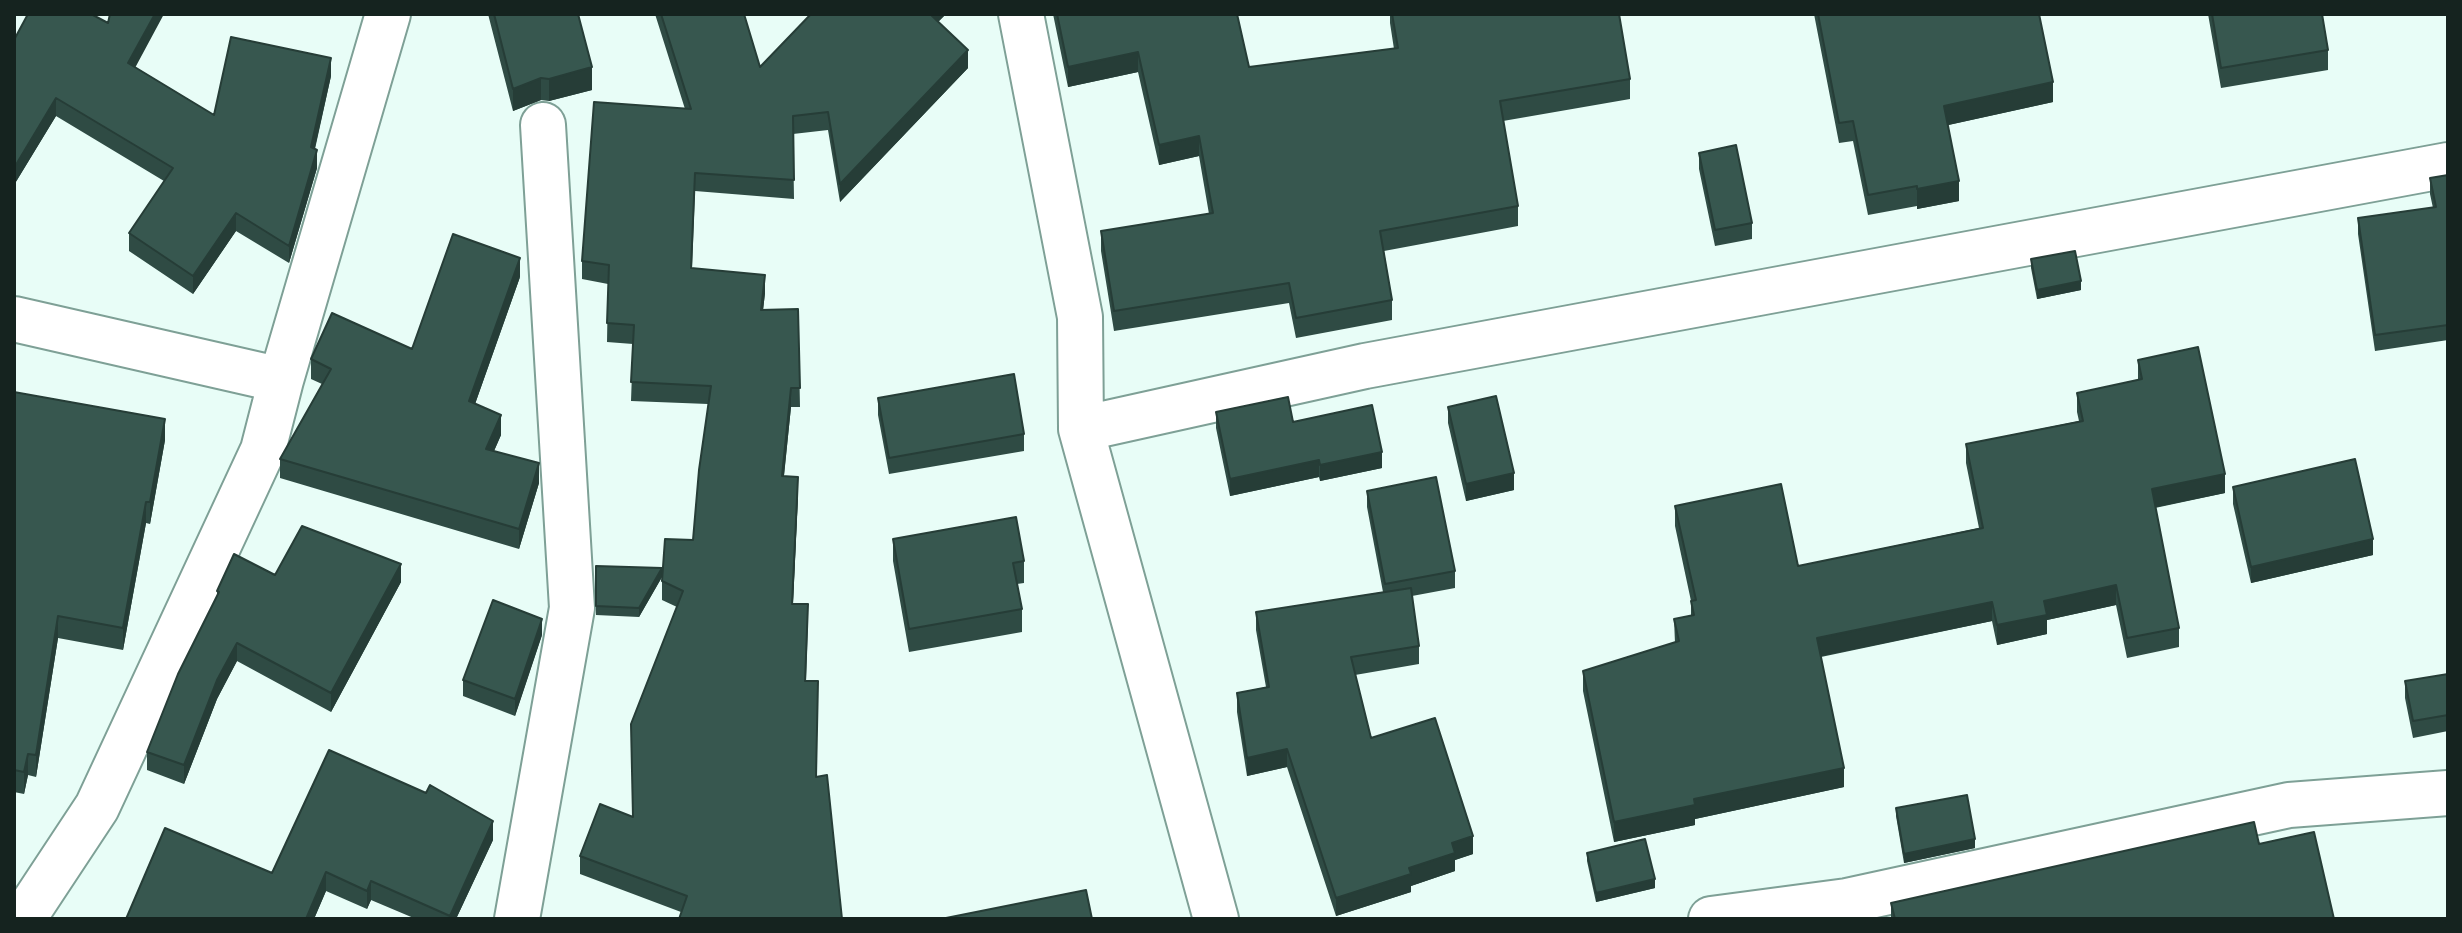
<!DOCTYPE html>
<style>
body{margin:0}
#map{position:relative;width:2462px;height:933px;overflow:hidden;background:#e8fdf7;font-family:Commissioner,sans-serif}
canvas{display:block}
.frame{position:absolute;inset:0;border:16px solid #15231f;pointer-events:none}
</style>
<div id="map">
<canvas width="2462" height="933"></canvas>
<div class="frame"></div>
</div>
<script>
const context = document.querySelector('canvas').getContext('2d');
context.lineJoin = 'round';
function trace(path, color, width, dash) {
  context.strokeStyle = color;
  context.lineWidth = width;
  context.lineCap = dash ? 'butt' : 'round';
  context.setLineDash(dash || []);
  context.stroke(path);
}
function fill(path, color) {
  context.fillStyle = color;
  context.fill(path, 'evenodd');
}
const street = new Path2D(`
 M1021 14 1080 317 1081 429 1216 919
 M14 319 281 380
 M1081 429 1365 366 2448 165
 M23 919 97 807 263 450 281 380 388 14
 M517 919 572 608 543 125
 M1711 919 1847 901 2289 805 2448 793`);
const wall = new Path2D(`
 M488 14H578L592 90 549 101 541 100 513 111Z
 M655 14H744L760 67 946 14 938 22 968 68 840 202 828 130 793 134 794 199 695 191 692 269 765 293 763 310 798 309 800 407H791L784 476 798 495 793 604 808 622 806 681 681 912 580 874V856L632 817 677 607 662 600V581L693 540 708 404 631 401 633 344 607 342 608 284 582 279V261L685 109Z
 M1053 14H1237L1249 67 1394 49 1390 23V14H1619L1630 79V99L1503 121 1518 206V226L1384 251 1392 300V320L1296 338 1289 303 1114 331 1101 251V231L1209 214 1199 156 1159 165 1138 72 1068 87Z
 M1814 14H2039L2053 102 1948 125 1959 201 1917 209V206L1868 215 1853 141 1839 143Z
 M2208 14H2322L2328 50V70L2221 88Z
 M14 40 135 67 214 115 331 76 315 149 317 168 289 263 236 231 193 294 129 251V233L164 181 56 116 14 185Z
 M1699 153 1752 223V239L1715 246 1699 169Z
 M2448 175V340L2375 351 2358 234V218L2433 208 2430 194V178Z
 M2031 259 2081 290 2037 299 2031 268Z
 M520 277 475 404 501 435 494 451 539 483 519 549 280 478V459L322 384 311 379V359L412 349Z
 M2138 360 2225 493 2155 508 2179 628V647L2127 658 2116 605 2047 620V634L1997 645 1992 621 1821 657 1844 787 1695 819V825L1614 842 1583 691V671L1675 643 1674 619 1691 616V601L1675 526V506L1798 566 1979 528 1966 463V444L2079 421 2077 412V393L2138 380Z
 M14 392 165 440 150 524 146 523 123 650 58 638 36 777 28 775 24 794 14 792Z
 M878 398 1024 434V451L889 474 878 415Z
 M1448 407 1514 490 1466 501 1448 423Z
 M1216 412 1293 422 1382 468 1320 481 1319 477 1230 496 1216 428Z
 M2233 487 2373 555 2251 583 2233 504Z
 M1367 491 1455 571V588L1412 596 1419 646V664L1355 675 1371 738 1473 854 1455 860V871L1411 886V892L1336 916 1287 767 1247 776 1237 712V693L1266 687 1256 630V612L1383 592 1367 507Z
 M893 539 1024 561V583L1017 584 1022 609V632L909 652 893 561Z
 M596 566 662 577 639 617 596 615Z
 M275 575 401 582 331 712 237 661 217 699 184 784 147 770V752L217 597V591Z
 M542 635 515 716 463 696V680Z
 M2448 674V731L2413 738 2405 698V681Z
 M1896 808 1975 848 1904 863 1896 816Z
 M493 840 456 919H416L371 900 367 909 326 891 314 919H126L272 873Z
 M2259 844 2334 919H1891V903Z
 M1587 853 1655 888 1596 902 1587 861Z`);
const shadedWall = new Path2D(`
 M155 14H164L128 81V63Z
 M929 14H946L929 31Z
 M968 50V68L840 202V184Z
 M1138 52V72L1068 87V67Z
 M331 58V76L311 165V147Z
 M592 67V90L549 101V79Z
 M541 78V100L513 111V89Z
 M2053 82V102L1944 126V106Z
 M56 98V116L14 185V168Z
 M1199 136V156L1159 165V145Z
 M317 150V168L289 263V246Z
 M1959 181V201L1917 209V189Z
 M236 213V231L193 294V276Z
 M520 258V277L469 421V401Z
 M765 275V293L761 328V310Z
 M2081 281V290L2037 299V290Z
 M791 388V407L782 494V476Z
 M501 415V435L486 469V449Z
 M165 419V440L150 524V502Z
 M1382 452V468L1320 481V465Z
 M1319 460V477L1230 496V479Z
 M539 463V483L519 549V529Z
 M1514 473V490L1466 501V484Z
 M2225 474V493L2152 508V489Z
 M798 477V495L792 622V604Z
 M146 502V523L123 650V628Z
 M2373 539V555L2251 583V567Z
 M401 564V582L331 712V693Z
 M662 568V577L639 617V608Z
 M2116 585V605L2047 620V634L1997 645V625L2044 601Z
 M1992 602V621L1817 657V638Z
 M58 616V638L36 777V755Z
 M542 619V635L515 716V699Z
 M237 643V661L217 699 184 784V765L217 680Z
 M1287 749V767L1247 776V758Z
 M28 754V775L24 794V772Z
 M1844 768V787L1695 819V825L1614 842V822L1694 799Z
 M493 821V840L456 919H450V916Z
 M1473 836V854L1455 860V871L1411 886V892L1336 916V898L1409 868 1452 843Z
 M1975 839V848L1904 863V854Z
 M326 872V891L314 919H306Z
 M1655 879V888L1596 902V893Z
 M371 881V900L367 909V891Z`);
const building = new Path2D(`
 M28 14H91L108 23 110 14H155L128 63 214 115 231 37 331 58 311 147 317 150 289 246 236 213 193 276 129 233 173 168 56 98 14 168V40Z
 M494 14H578L592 67 549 79 541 78 513 89Z
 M661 14H744L760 67 811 14H930L968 50 840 184 828 112 793 116 794 180 695 173 691 268 765 275 761 310 798 309 800 388H791L782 476 798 477 792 604H808L805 681H818L816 777 827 775 842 919H679L687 896 580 856 600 804 633 817 631 724 683 591 662 581 665 539 693 540 699 470 711 386 631 382 634 325 607 323 609 265 582 261 594 102 691 109Z
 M1057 14H1237L1249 67 1398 48 1392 14H1619L1630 79 1500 101 1518 206 1380 231 1392 300 1296 318 1289 283 1114 311 1101 231 1213 213 1199 136 1159 145 1138 52 1068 67Z
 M1818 14H2039L2053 82 1944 106 1959 181 1917 189V186L1868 195 1853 121 1839 123Z
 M2212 14H2322L2328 50 2221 68Z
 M1736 145 1752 223 1715 230 1699 153Z
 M2448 175V277L2447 278 2448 288V325L2375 335 2358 218 2436 207 2430 178Z
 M453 234 520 258 469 401 501 415 486 449 539 463 519 529 280 459 331 369 311 359 332 313 412 349Z
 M2075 251 2081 281 2037 290 2031 259Z
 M2198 347 2225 474 2152 489 2179 628 2127 638 2116 585 2044 601 2047 615 1997 625 1992 602 1817 638 1844 768 1694 799 1695 805 1614 822 1583 671 1679 641 1674 619 1694 615 1691 601 1696 600 1675 506 1781 484 1798 566 1983 528 1966 444 2083 421 2077 393 2142 379 2138 360Z
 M1014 374 1024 434 889 458 878 398Z
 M14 392 165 419 150 502H146L123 628 58 616 36 755 28 754 24 772 14 770Z
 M1496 396 1514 473 1466 484 1448 407Z
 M1288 397 1293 422 1372 405 1382 452 1320 465 1319 460 1230 479 1216 412Z
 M2355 459 2373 539 2251 567 2233 487Z
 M1436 477 1455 571 1385 584 1367 491Z
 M1016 517 1024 561 1013 563 1022 609 909 629 893 539Z
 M302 526 401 564 331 693 237 643 217 680 184 765 147 752 178 674 219 592 217 591 234 554 275 575Z
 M596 566 662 568 639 608 596 606Z
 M1411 588 1419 646 1351 657 1371 738 1435 718 1473 836 1452 843 1455 853 1409 868 1411 874 1336 898 1287 749 1247 758 1237 693 1269 687 1256 612Z
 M493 600 542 619 515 699 463 680Z
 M2448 674V715L2413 721 2405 681Z
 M329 750 426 793 430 785 493 821 450 916 371 881 367 891 326 872 306 919H126L165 828 272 873Z
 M1967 795 1975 839 1904 854 1896 808Z
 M2254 822 2259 844 2314 832 2334 919H1895L1891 903Z
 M1645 839 1655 879 1596 893 1587 853Z
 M1086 890 1092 919H941Z`);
trace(street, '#7ea096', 48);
trace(street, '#fff', 44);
fill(wall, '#2f4b44');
fill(shadedWall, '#263d37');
fill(building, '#37574f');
trace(building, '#263d37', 2);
</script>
